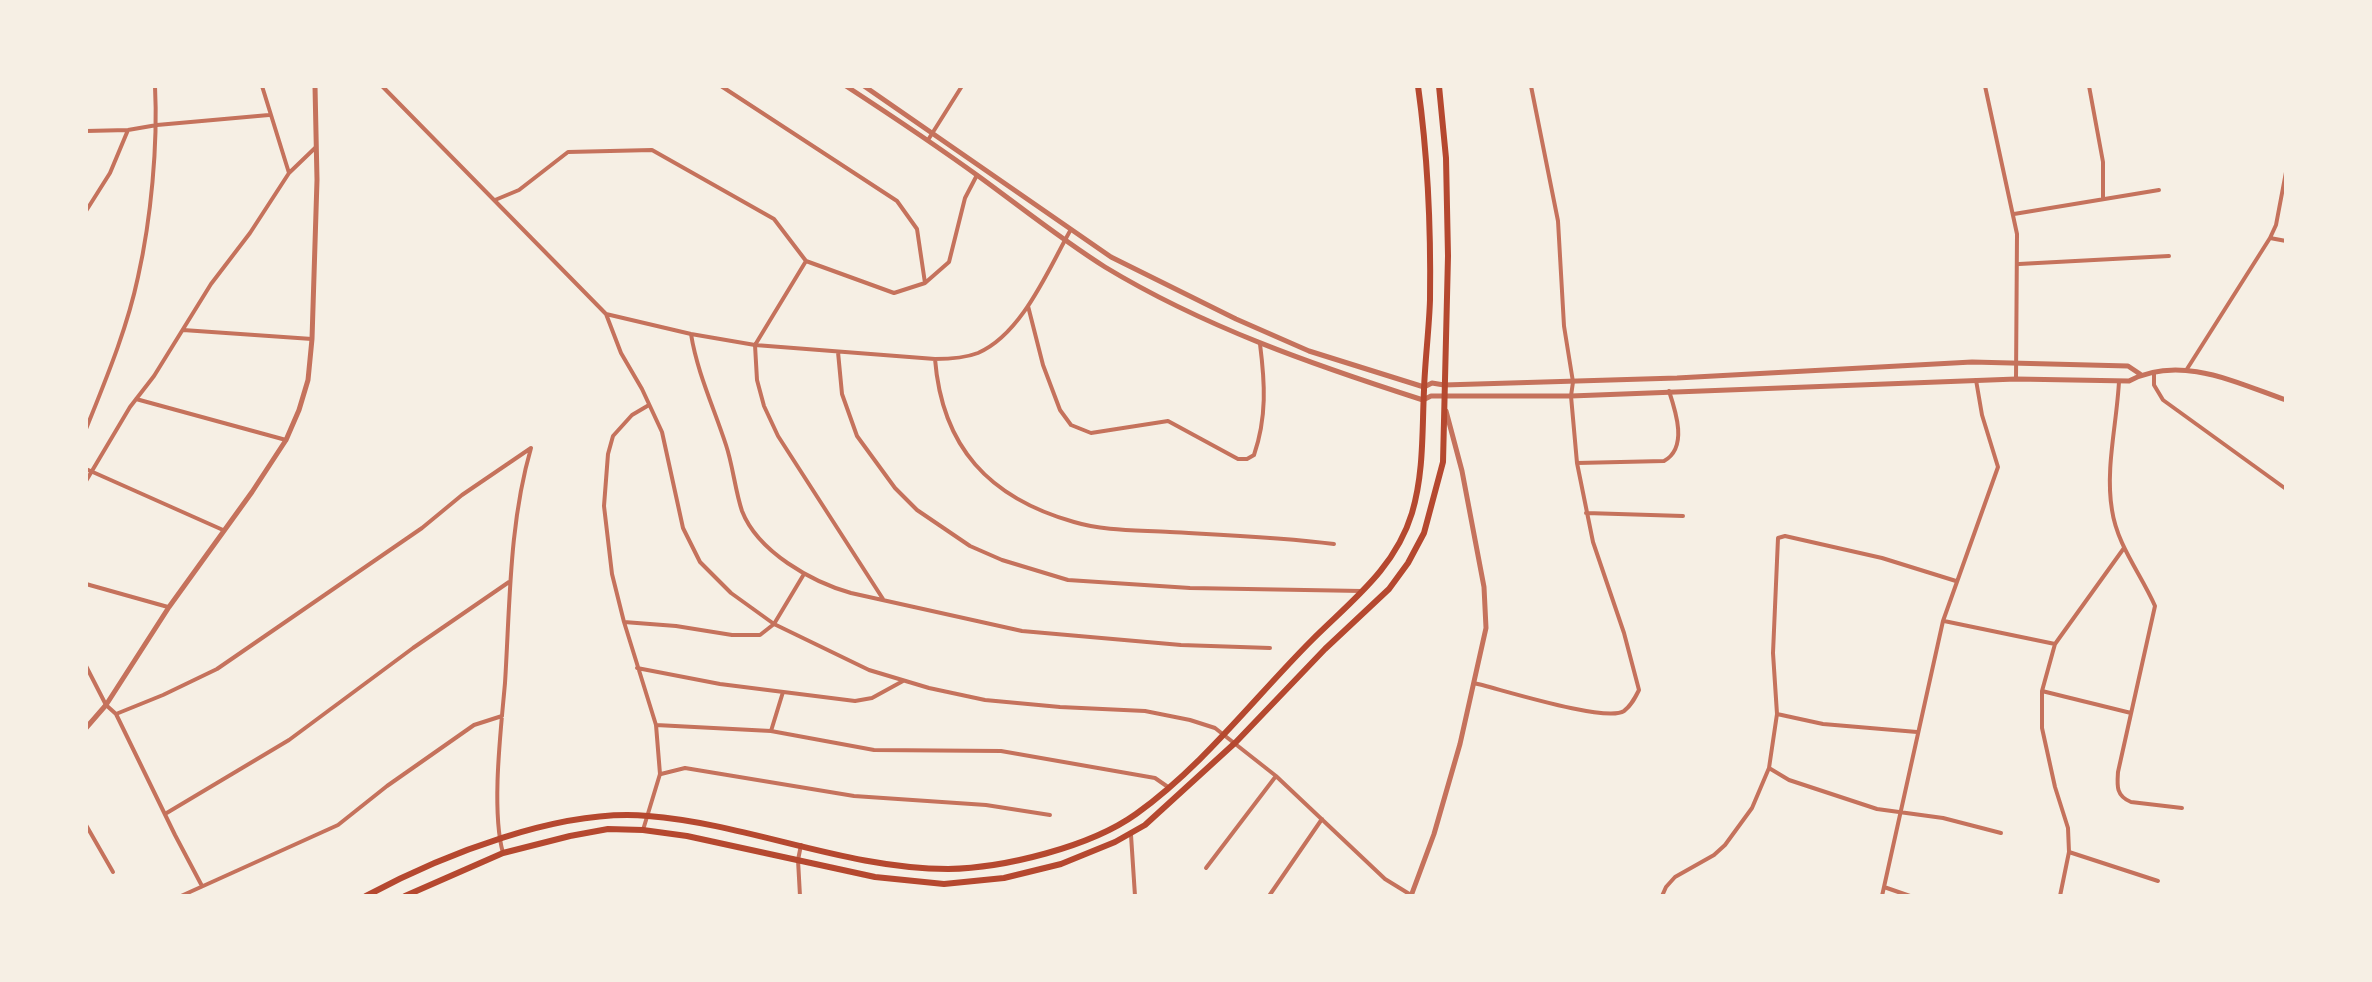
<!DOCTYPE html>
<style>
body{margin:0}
#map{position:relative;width:2372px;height:982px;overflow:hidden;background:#f6efe4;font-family:"Alegreya Sans",sans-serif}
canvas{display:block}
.frame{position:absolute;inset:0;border:88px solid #f6efe4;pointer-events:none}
</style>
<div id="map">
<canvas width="2372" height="982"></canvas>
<div class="frame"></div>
</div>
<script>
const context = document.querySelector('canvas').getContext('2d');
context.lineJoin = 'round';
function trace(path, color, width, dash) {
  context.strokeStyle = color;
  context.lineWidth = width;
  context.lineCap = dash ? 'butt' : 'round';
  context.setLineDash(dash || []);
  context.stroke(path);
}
const minor = new Path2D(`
 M262 86 289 173
 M382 86 606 314 691 334 755 345 935 359C949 359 965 358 978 353 1022 334 1048 270 1070 231
 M721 86 897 201 917 229 925 283
 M1985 86 2017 234 2016 379
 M2089 86 2103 162V199
 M86 131 128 130 157 125 269 115
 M928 140 962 86
 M495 200 519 190 568 152 652 150 774 219 806 261
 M86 211 110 173 128 130
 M2014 214 2159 190
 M2270 238 2286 241
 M2019 264 2169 256
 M1028 306 1043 365 1060 410 1071 425 1091 433 1168 421 1238 459H1247L1254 455C1267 417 1265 383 1260 344
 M606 314 621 353 642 389 662 432 683 528 700 562 731 593 774 624 869 670 929 688 985 700 1060 707 1145 711 1190 720 1215 728 1276 776 1385 879 1411 895
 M183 330 312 339
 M691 334C697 372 714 408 726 445 733 466 735 490 742 511 758 552 812 582 851 593L1022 631 1181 645 1270 648
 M838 352 842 394 857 436 895 488 917 510 970 546 1002 560 1068 580 1190 588 1362 591
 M935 359C942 447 989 498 1074 522 1104 531 1139 530 1170 532 1225 535 1280 537 1334 544
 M2187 369 2270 238 2276 225 2286 172
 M2154 373V385L2163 400 2286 489
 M2119 381C2117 423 2105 469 2112 510 2117 545 2141 574 2155 606L2118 772C2117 786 2116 796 2131 802L2182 808
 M136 399 286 440
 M86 429C106 379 127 329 138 277 151 219 158 145 155 86
 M1577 463 1664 461C1688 448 1676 412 1669 391
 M86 469 223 530
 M86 481 130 407 154 376 211 284 250 233 289 173 315 148
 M1586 513 1683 516
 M86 584 168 607
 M883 599 778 436 764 406 757 380 755 345 806 261 894 293 925 283 949 262 965 198 977 175
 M1944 621 2055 644
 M624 622 676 626 732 635H760L774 624 804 574
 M86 666 106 705 116 714 175 835 202 886
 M637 668 720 684 855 701 872 698 903 681
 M1474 683C1500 689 1606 723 1624 711 1631 706 1635 698 1639 690L1624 633 1593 542 1577 463 1571 396 1573 382 1564 326 1558 221 1531 86
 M2042 691 2131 713
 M116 714 163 695 217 669 422 528 462 495 531 448C509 524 510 604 505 683 501 729 491 810 503 853
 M1777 714 1823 724 1917 732
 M656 725 771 731 874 750 1001 751 1155 778 1168 787
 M771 731 783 692
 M1769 768 1789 780 1877 809 1943 818 2001 833
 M661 774 685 768 854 796 986 805 1050 815
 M165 814 289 740 413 648 509 582
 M86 825 113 872
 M643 830 660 774 656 725 624 622 612 574 604 506 608 454 613 436 632 415 649 405
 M1131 835 1135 896
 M2069 852 2158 881
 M1206 868 1276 776
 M1884 887 1910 896
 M181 896 338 825 387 786 474 725 502 716
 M800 896 798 860 801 845
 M1269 896 1322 819
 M1662 896 1666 887 1675 877 1714 855 1725 845 1752 808 1769 768 1777 714 1773 653 1778 538 1785 536 1882 558 1956 581
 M1882 896 1943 621 1998 467 1982 415 1976 380
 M2060 896 2069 852 2068 828 2055 787 2042 728V691L2055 644 2124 548`);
const tertiary = new Path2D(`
 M846 86C892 116 937 146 981 178 1022 208 1062 240 1105 267 1204 327 1314 365 1423 400L1431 396H1571L2016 379 2129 381C2180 354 2237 383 2286 400
 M864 86 1111 257 1236 319 1309 351 1424 387 1432 383 1444 385 1677 378 1972 362 2128 366 2140 374
 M86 728 106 705 169 607 252 492 286 440 299 410 308 380 312 339 317 180 315 86
 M1411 896 1434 834 1460 744 1486 628 1484 587 1462 471 1446 411`);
const primary = new Path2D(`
 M366 896C442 855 561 808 648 816 749 824 846 869 948 869 1004 868 1090 847 1136 814 1203 766 1254 698 1312 640 1351 601 1395 569 1412 513 1424 472 1422 431 1424 390 1425 360 1429 330 1430 300 1431 228 1428 157 1418 86
 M405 896 503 853 570 836 608 829 643 830 687 836 875 877 944 884 1004 878 1061 864 1115 842 1145 825 1236 742 1325 649 1389 589 1408 563 1424 533 1443 462 1448 256 1446 158 1439 86`);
trace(minor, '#c5725c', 4);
trace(tertiary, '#c5725c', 5);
trace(primary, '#b5482f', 6);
</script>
